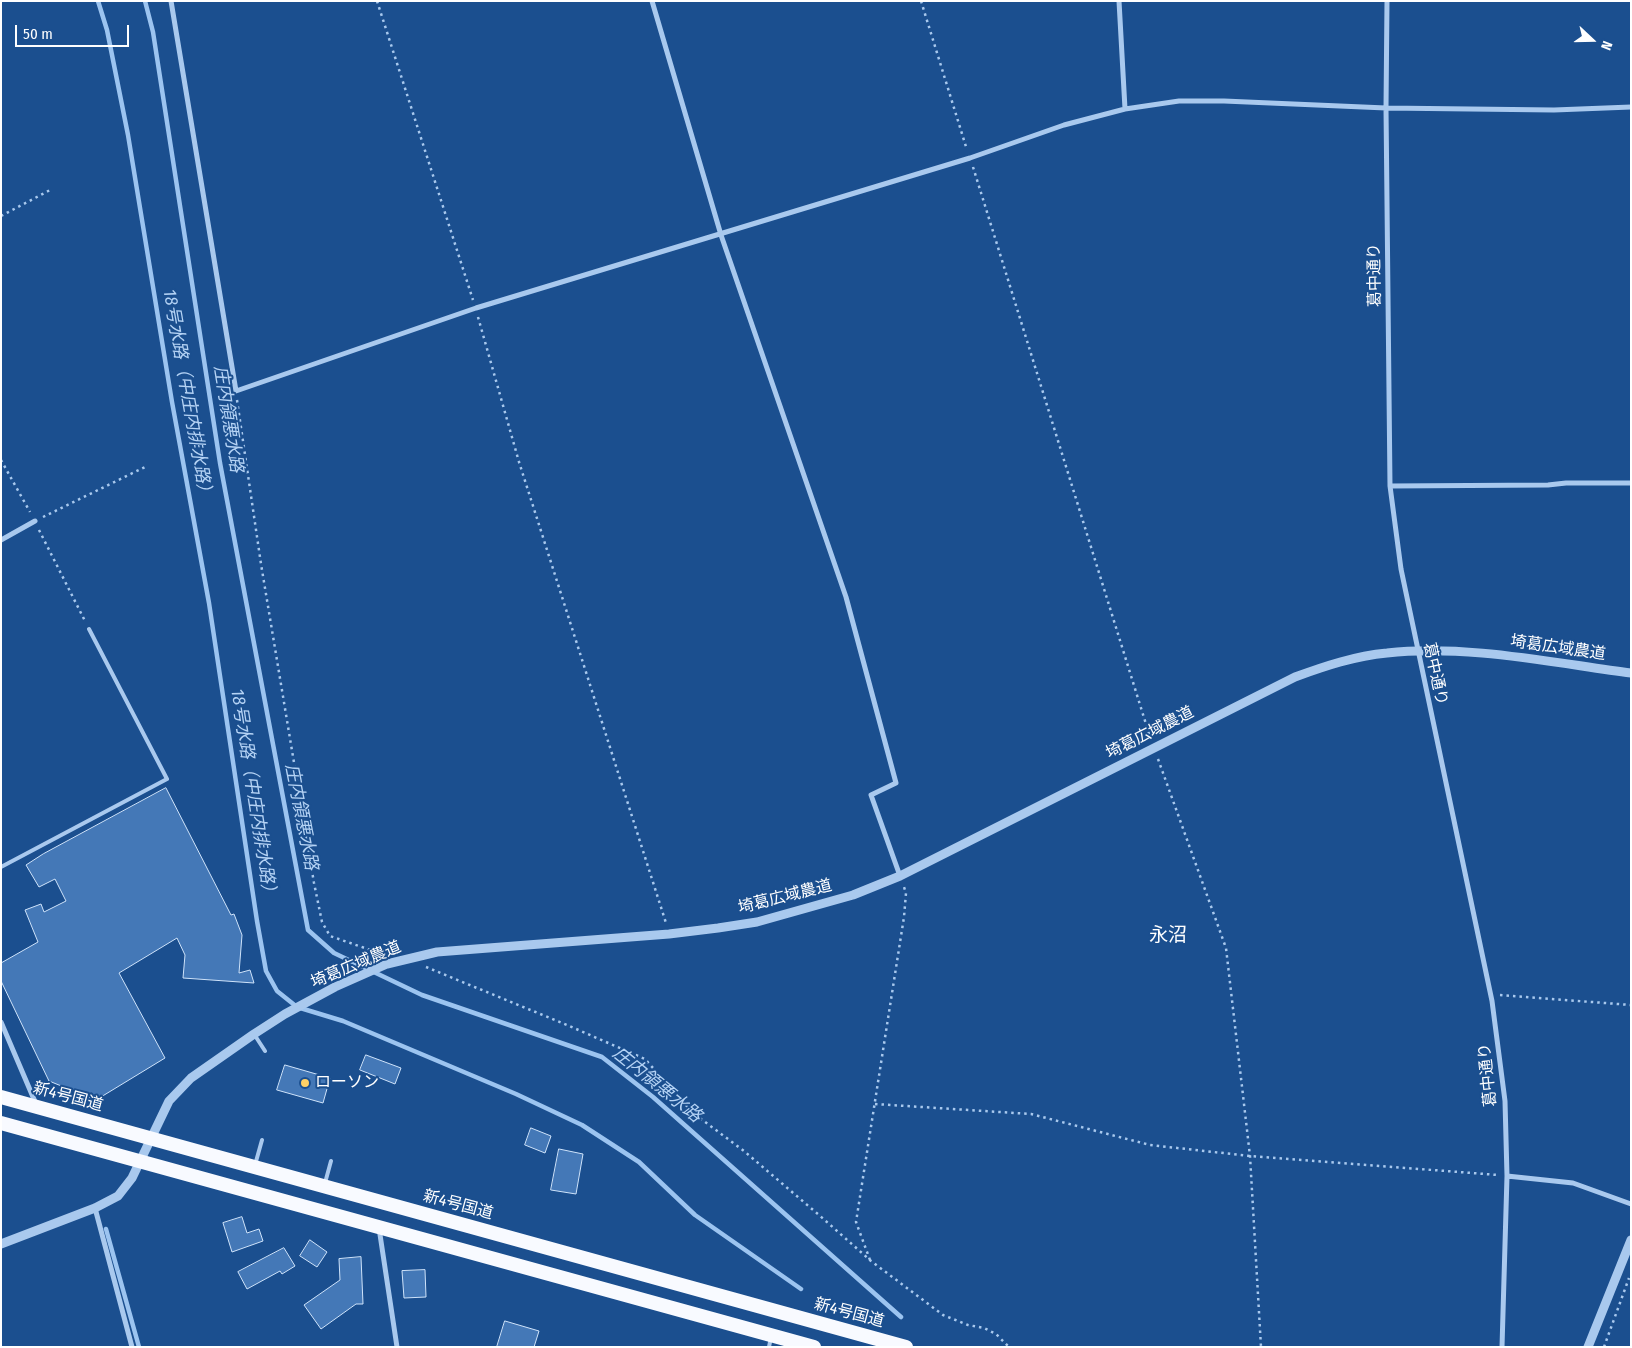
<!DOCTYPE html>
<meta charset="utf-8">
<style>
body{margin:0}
#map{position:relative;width:1632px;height:1348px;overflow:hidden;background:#1b4f8f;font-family:"Fira Sans Condensed",sans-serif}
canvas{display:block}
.frame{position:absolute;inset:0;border:2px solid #fff;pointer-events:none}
.north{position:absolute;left:1567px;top:15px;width:50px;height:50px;-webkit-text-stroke:4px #1b4f8f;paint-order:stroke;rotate:111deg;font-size:14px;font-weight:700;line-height:20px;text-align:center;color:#fff}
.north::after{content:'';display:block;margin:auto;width:18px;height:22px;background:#fff;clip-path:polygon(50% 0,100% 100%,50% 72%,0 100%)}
.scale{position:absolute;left:15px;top:25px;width:114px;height:22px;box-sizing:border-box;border:2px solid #fff;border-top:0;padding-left:6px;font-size:15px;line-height:18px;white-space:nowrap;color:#fff;-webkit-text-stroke:4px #1b4f8f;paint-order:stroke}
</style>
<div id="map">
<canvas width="1632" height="1348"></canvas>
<div class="frame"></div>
<div class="north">N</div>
<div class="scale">50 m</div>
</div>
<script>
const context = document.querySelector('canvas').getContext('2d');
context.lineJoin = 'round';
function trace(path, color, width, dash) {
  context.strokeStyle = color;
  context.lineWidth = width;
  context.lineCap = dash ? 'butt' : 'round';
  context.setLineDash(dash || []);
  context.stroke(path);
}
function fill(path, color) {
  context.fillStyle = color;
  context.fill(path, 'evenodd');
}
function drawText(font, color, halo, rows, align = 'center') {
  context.font = font + ' "Fira Sans Condensed","Noto Sans JP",sans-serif';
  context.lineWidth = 4;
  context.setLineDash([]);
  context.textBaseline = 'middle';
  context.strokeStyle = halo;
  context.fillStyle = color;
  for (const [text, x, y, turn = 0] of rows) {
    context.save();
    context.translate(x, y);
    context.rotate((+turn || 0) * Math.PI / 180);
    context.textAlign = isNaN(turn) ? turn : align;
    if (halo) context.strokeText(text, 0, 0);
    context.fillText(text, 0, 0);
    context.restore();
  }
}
const stream = new Path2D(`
 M98 1 107 30 128 135 172 402 209 603 257 921 266 971 277 991 297 1007 343 1021 516 1094 582 1125 639 1162 695 1215 801 1289
 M145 1 153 32 220 463 308 930 334 953 422 995 602 1057 653 1097 901 1317
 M106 1229 139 1347`);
const building = new Path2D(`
 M166 788 231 915 234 914 242 935 239 973 250 970 254 983 183 978 185 955 177 938 119 973 165 1058 96 1100 49 1081 1 981V963L38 942 25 910 41 904 44 912 66 901 55 879 39 887 26 865 43 854Z
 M366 1055 401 1068 395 1084 360 1070Z
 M285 1065 330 1078 323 1103 277 1090Z
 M531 1128 551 1136 545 1153 525 1145Z
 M559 1149 583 1154 576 1194 551 1190Z
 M242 1217 247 1233 259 1229 263 1241 232 1252 223 1223Z
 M310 1240 327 1252 317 1267 300 1256Z
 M284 1248 295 1266 282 1274 280 1271 247 1289 238 1272Z
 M361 1257 363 1304H356L321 1329 304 1305 340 1280 339 1259Z
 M425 1270 426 1297 404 1298 402 1271Z
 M505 1321 539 1331 534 1347H497Z`);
const path = new Path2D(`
 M377 1 473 300
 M921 1 967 150
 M973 167 1150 737
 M1 216 52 189
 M478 317 519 462 666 923
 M237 400 261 564 314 883 322 922 330 936 382 954
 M1 460 30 512
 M43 517 145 467
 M39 530 85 621
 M1158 759 1226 948 1250 1156 1261 1347
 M426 967 567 1025 645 1059 693 1113 744 1151 819 1215 871 1261 943 1315 968 1325 984 1328 996 1334 1009 1347
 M1500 995 1631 1005
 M875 1104 1031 1114 1150 1145 1250 1156 1498 1175
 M870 1260 856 1222 904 917 906 893 904 887
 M1604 1347 1629 1278`);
const service = new Path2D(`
 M1 867 167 779 89 629
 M254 1034 265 1051
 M255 1165 262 1140
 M325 1183 331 1161
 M769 1347 771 1337`);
const minor = new Path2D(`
 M171 1 236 391 476 308 970 158 1064 125 1125 109 1179 101H1224L1386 108 1554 110 1631 107
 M652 1 721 235 846 597 896 783 871 795 900 876
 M1119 1 1125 109
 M1387 1 1386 108 1390 486 1401 569 1492 1001 1505 1101 1507 1176 1502 1347
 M1390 486 1548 485 1566 483H1631
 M1 540 35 521
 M1 1022 36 1104
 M1507 1176 1573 1183 1631 1204
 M95 1208 132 1347
 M379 1228 397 1347`);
const tertiary = new Path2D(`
 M1 1244 95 1208 118 1196 132 1178 169 1101 191 1078 254 1034 285 1014 335 987 387 964 437 952 669 934 718 928 757 922 853 895 900 876 1295 677C1325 666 1355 656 1387 653 1464 644 1554 663 1631 673
 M1588 1347 1631 1240`);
const trunk = new Path2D(`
 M1 1097 906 1347
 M1 1123 814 1347`);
const markers = [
 [305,1083,5,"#ffd166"]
];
const streetNames = [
 ["葛中通り",1375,275,-91],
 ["埼葛広域農道",1558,648,8],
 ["葛中通り",1435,674,78],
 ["埼葛広域農道",1150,733,-27],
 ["埼葛広域農道",785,897,-14],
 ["埼葛広域農道",356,965,-23],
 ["葛中通り",1488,1075,-96],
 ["新4号国道",68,1097,15],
 ["新4号国道",458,1205,15],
 ["新4号国道",849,1313,15]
];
const poiNames = [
 ["ローソン",315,1083]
];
const waterNames = [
 ["18号水路（中庄内排水路）",187,395,80],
 ["庄内領悪水路",228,419,81],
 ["18号水路（中庄内排水路）",253,795,81],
 ["庄内領悪水路",301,817,79],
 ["庄内領悪水路",657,1085,39]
];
const quarterNames = [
 ["永沼",1168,936]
];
trace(stream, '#9cc4f0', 4.5);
fill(building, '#4478b7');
trace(building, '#cfe3fa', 1);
trace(path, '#a9c9ee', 2.5, [2.5, 4]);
trace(service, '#a9c9ee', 4);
trace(minor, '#a9c9ee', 5);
trace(tertiary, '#a9c9ee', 9);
trace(trunk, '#f8faff', 14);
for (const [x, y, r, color] of markers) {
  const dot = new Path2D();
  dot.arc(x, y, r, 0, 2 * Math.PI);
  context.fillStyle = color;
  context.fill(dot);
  trace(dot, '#1b4f8f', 2);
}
drawText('16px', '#fff', '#1b4f8f', streetNames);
drawText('16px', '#fff', '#1b4f8f', poiNames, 'left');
drawText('italic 18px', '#b5d3f5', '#1b4f8f', waterNames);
drawText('19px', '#fff', '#1b4f8f', quarterNames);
</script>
